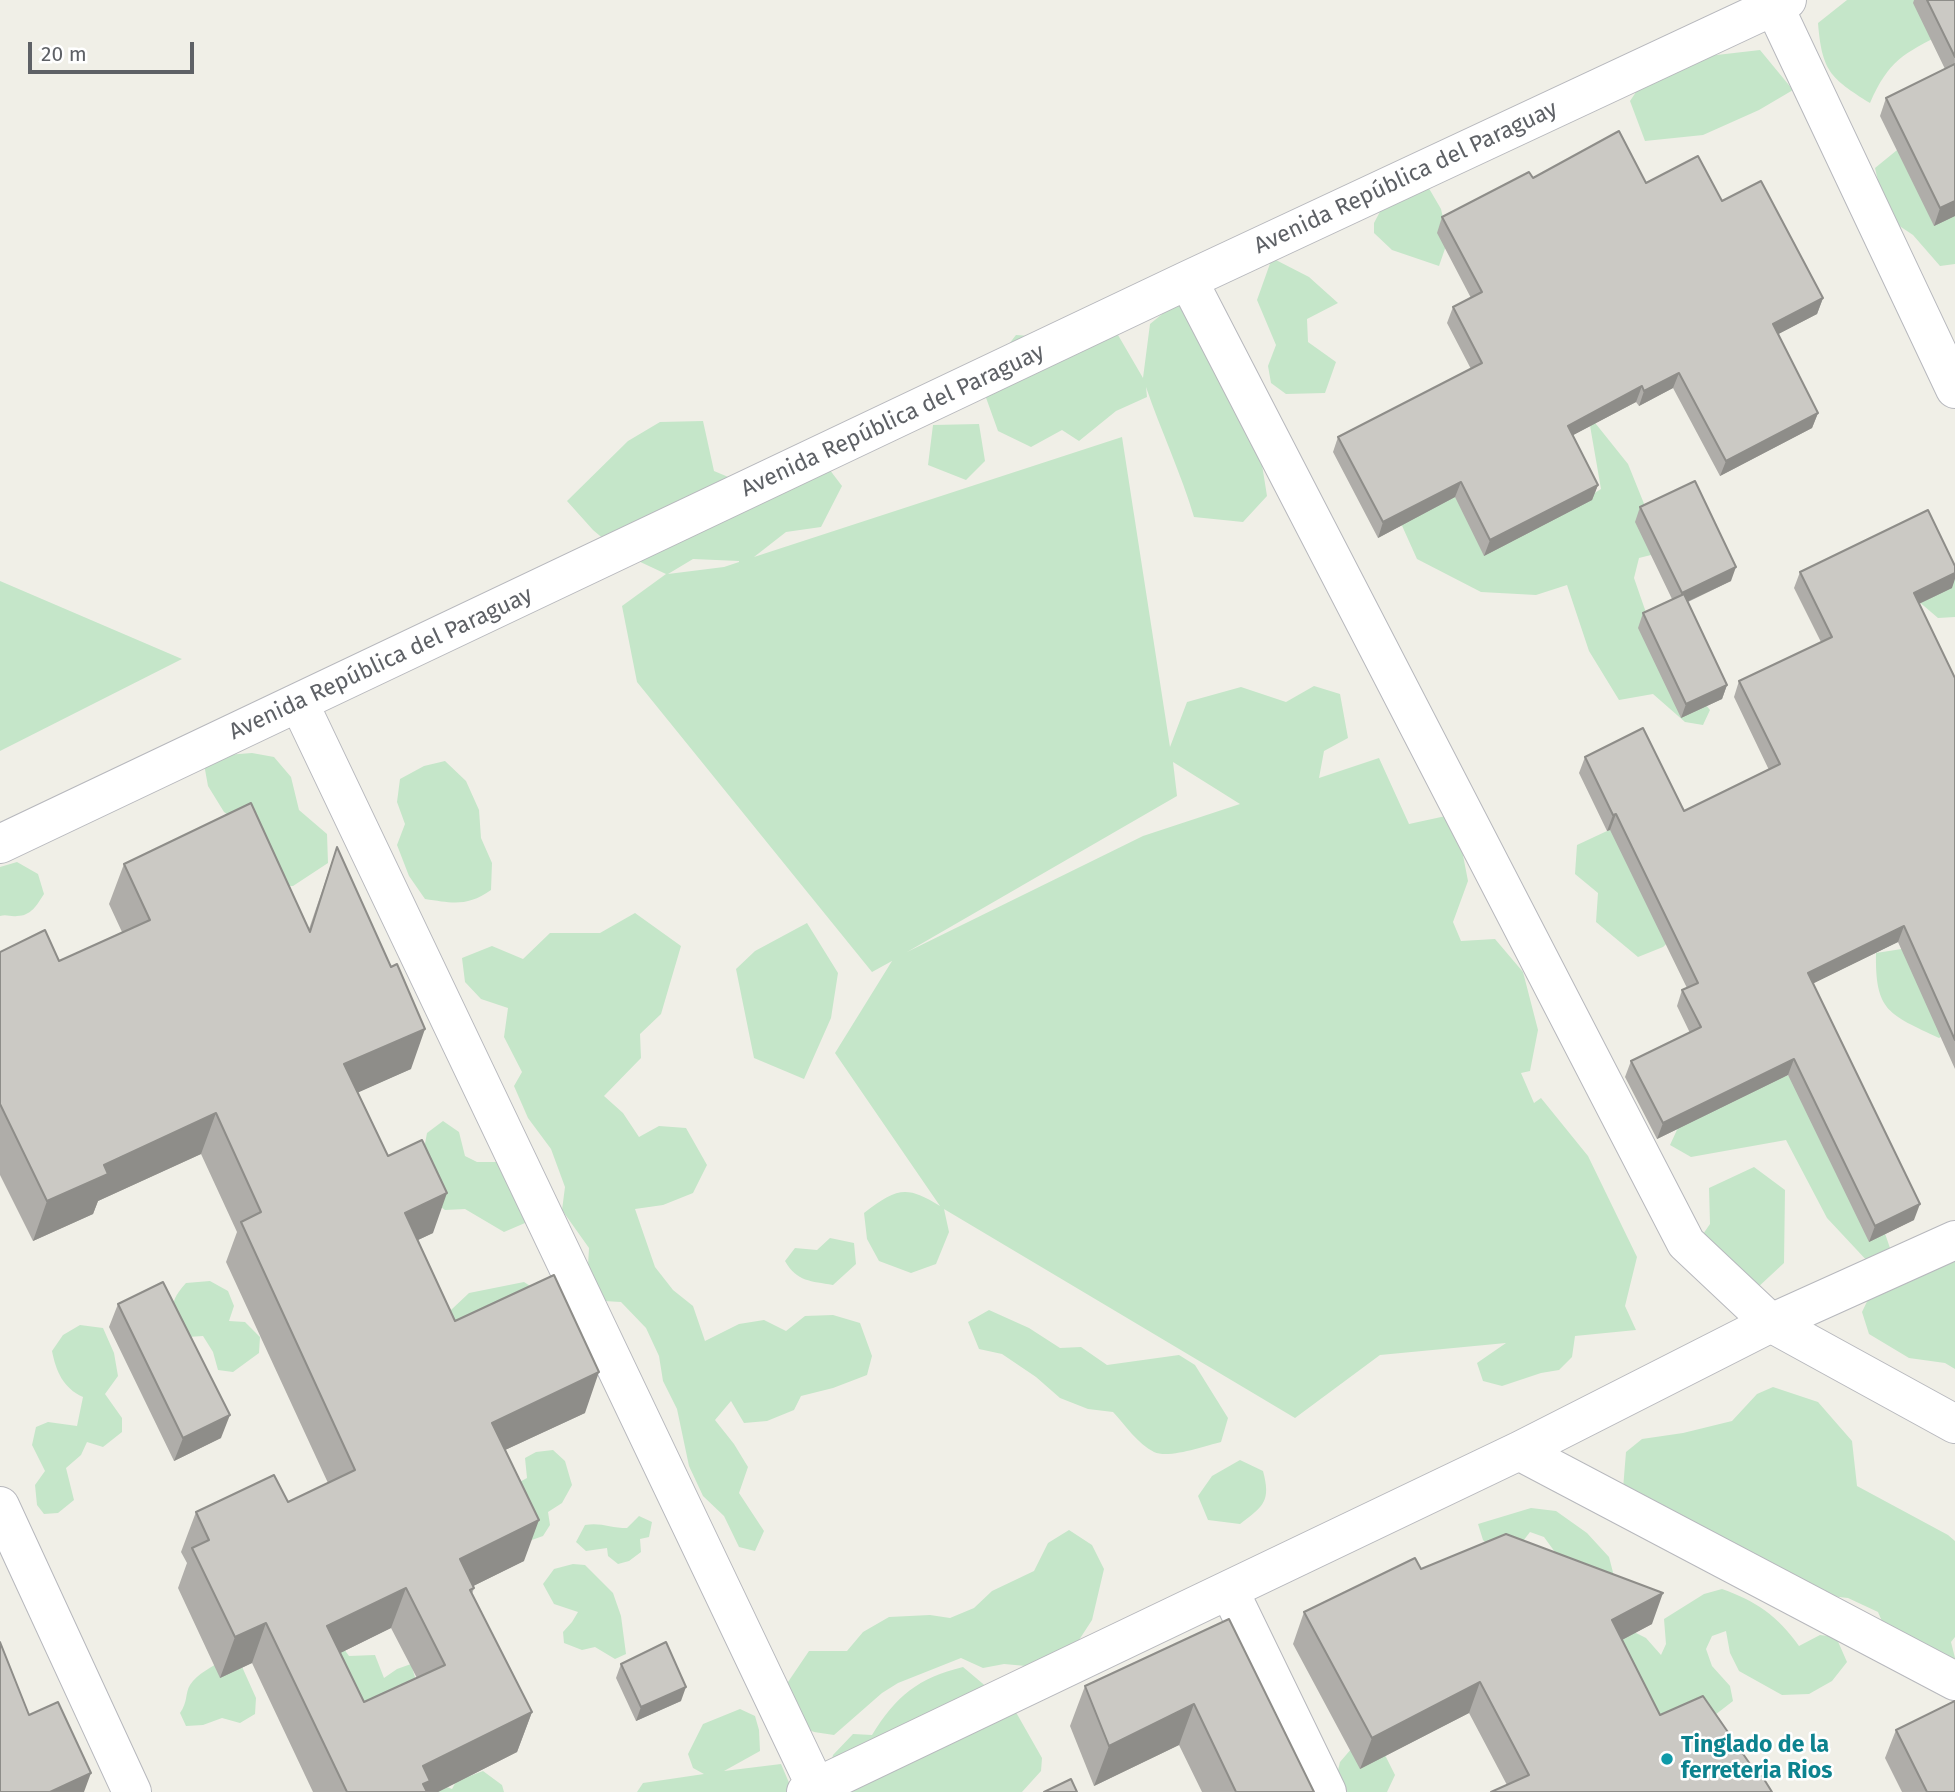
<!DOCTYPE html>
<meta charset="utf-8">
<style>
body{margin:0}
#map{position:relative;width:1955px;height:1792px;overflow:hidden;background:#f0efe7;font-family:"Fira Sans",sans-serif}
canvas{display:block}
.scale{position:absolute;left:28px;top:42px;width:166px;height:32px;box-sizing:border-box;border:4px solid #5e6166;border-top:0;padding-left:9px;font-size:21px;line-height:24px;white-space:nowrap;color:#5e6166;-webkit-text-stroke:5px #fff;paint-order:stroke}
</style>
<div id="map">
<canvas width="1955" height="1792"></canvas>
<div class="scale">20 m</div>
</div>
<script>
const context = document.querySelector('canvas').getContext('2d');
context.lineJoin = 'round';
function fill(path, color) {
  context.fillStyle = color;
  context.fill(path, 'evenodd');
}
function trace(path, color, width, dash) {
  context.strokeStyle = color;
  context.lineWidth = width;
  context.lineCap = dash ? 'butt' : 'round';
  context.setLineDash(dash || []);
  context.stroke(path);
}
function drawText(font, color, halo, rows, align = 'center') {
  context.font = font + ' "Fira Sans",sans-serif';
  context.lineWidth = 5;
  context.setLineDash([]);
  context.textBaseline = 'middle';
  context.strokeStyle = halo;
  context.fillStyle = color;
  for (const [text, x, y, turn = 0] of rows) {
    context.save();
    context.translate(x, y);
    context.rotate((+turn || 0) * Math.PI / 180);
    context.textAlign = isNaN(turn) ? turn : align;
    if (halo) context.strokeText(text, 0, 0);
    context.fillText(text, 0, 0);
    context.restore();
  }
}
const green = new Path2D(`
 M1847 0H1954L1944 33C1903 54 1889 60 1870 103 1830 78 1822 71 1818 23Z
 M1760 50 1793 90 1759 110 1703 135 1645 141 1630 101 1656 62Z
 M1902 146 1955 198V264L1940 266 1913 235 1886 217 1875 168Z
 M1420 173 1441 209 1448 240 1439 266 1392 250 1374 233V223L1393 187Z
 M1272 258 1309 277 1338 303 1307 319 1308 342 1336 362 1325 393 1286 394 1271 383 1268 366 1276 345 1257 300Z
 M1172 306H1189L1260 452 1267 496 1243 522 1194 517C1181 473 1161 431 1146 387L1147 397 1116 411 1079 441 1062 430 1031 447 998 431 980 381 1016 335 1069 339 1118 335 1143 378 1150 324Z
 M1588 414 1628 464 1653 526 1659 553 1639 558 1634 578 1651 627 1676 668 1710 710 1703 725 1685 722 1653 694 1619 700 1589 651 1567 585 1536 595 1481 592 1417 559 1399 519 1449 485 1575 505 1601 489Z
 M703 421 714 471 733 479 820 457 842 486 821 527 786 532 754 557 1122 437 1170 747 1187 702 1241 687 1286 702 1314 686 1340 694 1348 738 1324 751 1319 778 1379 758 1409 824 1455 814 1468 881 1453 922 1461 941 1495 939 1523 972 1538 1030 1530 1071 1521 1073 1534 1103 1541 1098 1588 1156 1637 1257 1625 1306 1636 1330 1575 1336 1572 1357 1559 1370 1541 1373 1502 1386 1483 1381 1477 1363 1506 1343 1380 1355 1295 1418 944 1209 949 1232 936 1264 911 1273 879 1261 867 1239 864 1213C897 1188 906 1185 940 1206L835 1053 892 961 872 972 637 682 622 606 666 574 619 552 593 530 567 501 628 441 660 422ZM693 559 739 561V562L724 567 668 574ZM1173 762 1240 804 1143 836 907 952 1177 796Z
 M979 424 985 461 966 480 928 465 933 425Z
 M1955 572V617L1938 618 1910 594Z
 M0 581 182 659 0 751Z
 M252 753 274 757 291 777 299 810 327 834 328 863 293 886H269L239 822 224 812 208 786 204 764 226 755Z
 M445 761 466 781 479 810 481 838 492 863 491 890C467 907 452 903 425 899L409 876 397 845 405 824 397 802 400 779 424 766Z
 M1622 824 1677 934 1663 947 1638 957 1596 922 1598 893 1575 874 1577 845Z
 M17 862 38 874 44 894C37 905 31 916 17 916 10 917 7 914 0 916V867Z
 M635 913 681 946 661 1014 640 1034 641 1058 604 1096 623 1113 639 1137 659 1126 686 1128 707 1165 693 1193 663 1205 635 1209 655 1267 673 1290 693 1306 705 1341 739 1324 764 1320 786 1331 805 1316 833 1315 860 1323 872 1356 867 1375 833 1388 801 1396 794 1410 767 1421 744 1423 731 1401 715 1420 734 1444 748 1467 739 1493 764 1531 755 1551 739 1547 724 1516 703 1496 689 1466 677 1409 663 1381 659 1356 646 1328 621 1302 604 1301 588 1266 589 1248 562 1210 565 1187 551 1149 528 1118 514 1086 522 1072 504 1037 508 1008 481 999 465 982 462 958 492 946 523 959 550 933H600Z
 M807 923 838 973 831 1018 804 1079 754 1058 736 969 755 951Z
 M1940 943 1955 1029 1939 1038C1889 1014 1875 1012 1876 953Z
 M1803 1072 1867 1181 1891 1251 1870 1264 1827 1218 1786 1140 1691 1157 1670 1145 1682 1119 1731 1089Z
 M443 1121 459 1132 465 1156 477 1162H503L528 1209 525 1223 504 1232 465 1209 445 1210 427 1197 424 1149 427 1133Z
 M1754 1167 1785 1190 1784 1263 1756 1289 1701 1237 1710 1224 1709 1188Z
 M830 1238 854 1243 856 1264 833 1285C811 1281 797 1282 785 1261L795 1248 817 1250Z
 M1955 1253V1369L1945 1363 1909 1358 1869 1334 1862 1312 1873 1289Z
 M210 1281 228 1291 234 1306 229 1321 245 1322 260 1337 259 1353 233 1372 218 1370 213 1352 203 1336 188 1337C175 1312 164 1307 186 1283Z
 M524 1282 538 1291 539 1315 434 1326 469 1293Z
 M989 1310 1029 1328 1060 1348 1081 1347 1107 1365 1179 1355 1195 1365 1228 1418 1221 1442C1204 1446 1169 1459 1154 1452 1138 1444 1125 1425 1113 1412L1088 1409 1060 1398 1036 1377 1002 1354 979 1349 968 1322Z
 M80 1325 103 1328 114 1353 118 1376 105 1394 122 1418V1432L103 1447 87 1442 81 1455 66 1468 74 1500 58 1513 44 1514 37 1505 35 1485 45 1471 32 1445 36 1427 48 1422 77 1426 83 1397C63 1388 56 1371 52 1351L63 1335Z
 M1773 1387 1818 1402 1852 1441 1857 1486 1948 1535 1955 1541V1637L1951 1642 1955 1658 1931 1672 1896 1654 1878 1612 1848 1598 1813 1594 1623 1489 1626 1452 1642 1439 1683 1433 1732 1421 1757 1394Z
 M553 1450 565 1461 572 1485 562 1503 548 1512 550 1525 543 1536 529 1541 514 1485 527 1478 525 1458 536 1452Z
 M1240 1460 1263 1471C1271 1501 1264 1506 1240 1524L1208 1520 1198 1496 1212 1476Z
 M1531 1508 1556 1511 1587 1533 1609 1557 1616 1584 1560 1559 1544 1537 1530 1532 1520 1545 1501 1557 1483 1540 1478 1524Z
 M639 1516 652 1522 649 1537 640 1539 641 1552 629 1561 618 1564 608 1556 607 1548 586 1551 576 1542 585 1525C600 1522 611 1528 627 1528Z
 M1069 1530 1092 1545 1104 1569 1092 1620 1079 1640 1026 1666 1004 1664 983 1668 961 1658 898 1683 882 1693 834 1735 814 1732 784 1718 788 1682 809 1651H847L863 1632 889 1617 930 1615 950 1618 974 1608 992 1591 1034 1571 1048 1543Z
 M573 1564 585 1565 613 1593 621 1616 626 1654 615 1659 595 1647 582 1650 564 1643 563 1632 572 1622 578 1612 554 1604 543 1584 554 1569Z
 M1722 1589C1756 1601 1778 1616 1799 1646L1820 1635 1836 1637 1847 1662 1832 1681 1809 1694 1782 1695 1739 1671 1730 1653 1726 1631 1712 1636 1706 1649 1712 1666 1730 1686 1733 1701 1702 1725 1671 1743 1607 1638 1626 1628 1646 1638 1661 1655 1666 1644 1664 1619 1704 1594Z
 M315 1644 344 1649 349 1656 375 1655 384 1678 397 1669 411 1664 417 1684 389 1767Z
 M223 1660H239L256 1698 255 1714 240 1723 222 1718 203 1725 186 1726 180 1713C188 1702 185 1693 190 1685 197 1674 213 1666 223 1660Z
 M963 1667 995 1694 1009 1700 1042 1758 1041 1771 1022 1792H824L833 1755 853 1734 872 1735C896 1696 918 1678 963 1667Z
 M740 1709 755 1716 759 1730 760 1751 724 1771 781 1764 793 1792H637L643 1783 704 1774 693 1768 688 1754 703 1724Z
 M1358 1741 1381 1747 1395 1775 1387 1792H1342L1335 1783 1340 1762Z
 M483 1771 502 1785 504 1792H420L429 1780 452 1789 458 1778 467 1777Z`);
const minor = new Path2D(`
 M1774 6 1955 389
 M1188 280 1686 1243 1771 1323 1955 1424
 M299 703 816 1787
 M0 844 1188 280 1787 0
 M1519 1451 1955 1681
 M0 1506 132 1792
 M1229 1590 1327 1792
 M806 1792 1519 1451 1771 1323 1955 1240`);
const wall = new Path2D(`
 M1914 0H1955V216L1934 226 1880 116 1886 98 1945 69 1913 3Z
 M1533 178 1646 183 1722 201 1823 298 1817 314 1778 334 1818 413 1812 428 1720 476 1673 388 1639 406 1636 402 1573 435 1598 485 1592 500 1484 556 1455 497 1378 538 1333 452 1338 437 1471 369 1447 323 1453 307 1471 298 1437 233 1442 217Z
 M1640 507 1731 581 1688 602 1727 685 1722 699 1681 718 1638 628 1643 613 1672 599 1635 522Z
 M1800 572 1952 588 1919 604 1955 678V1069L1898 942 1813 983 1914 1220 1869 1242 1788 1075 1657 1139 1625 1077 1631 1061 1690 1033 1677 1006 1682 990 1687 988 1610 830 1607 831 1579 773 1585 757 1684 811 1769 770 1734 697 1739 681 1821 642 1794 588Z
 M337 847 411 1069 358 1092 388 1156 433 1233 418 1240 455 1321 585 1413 505 1450 524 1561 473 1586 474 1588 472 1594 532 1712 517 1752 438 1792H313L252 1663 220 1678 178 1588 187 1563 181 1552 196 1512 288 1502 328 1483 226 1262 237 1232 201 1154 98 1201 93 1214 33 1241 0 1175V952L59 961 122 932 109 904 124 864 309 929ZM391 1628 417 1678 364 1702 340 1653Z
 M118 1304 221 1438 174 1461 109 1327Z
 M1421 1569 1652 1624 1622 1640 1660 1715 1759 1777 1772 1792 1507 1785 1469 1713 1360 1769 1293 1644 1304 1612Z
 M1229 1619 1314 1792H1202L1179 1745 1094 1786 1070 1726 1085 1686Z
 M621 1664 681 1701 636 1721 616 1678Z
 M1896 1730 1955 1792H1902L1885 1758Z`);
const shadedWall = new Path2D(`
 M1955 201V216L1934 226 1940 208Z
 M1823 298 1817 314 1767 340 1773 324Z
 M1679 373 1673 388 1639 406 1644 391Z
 M1642 386 1636 402 1562 441 1568 426Z
 M1818 413 1812 428 1720 476 1726 461Z
 M1461 482 1455 497 1378 538 1383 522Z
 M1598 485 1592 500 1484 556 1490 540Z
 M1736 567 1731 581 1676 607 1682 593Z
 M1955 573V579L1952 588 1908 609 1914 593Z
 M1727 685 1722 699 1681 718 1686 704Z
 M1616 814 1610 830 1607 831 1613 815Z
 M1904 926 1898 942 1802 989 1808 973Z
 M425 1029 411 1069 330 1105 344 1064Z
 M1794 1059 1788 1075 1657 1139 1663 1123Z
 M216 1113 201 1154 98 1201 93 1214 33 1241 47 1201 104 1165Z
 M447 1193 433 1233 390 1253 405 1213Z
 M1920 1204 1914 1220 1869 1242 1875 1226Z
 M599 1372 585 1413 477 1463 492 1423Z
 M230 1415 221 1438 174 1461 183 1438Z
 M539 1520 524 1561 445 1600 460 1559Z
 M406 1588 391 1628 312 1667 327 1626Z
 M1663 1593 1652 1624 1601 1651 1612 1620Z
 M266 1623 252 1663 220 1678 235 1637Z
 M1480 1682 1469 1713 1360 1769 1372 1738Z
 M686 1687 681 1701 636 1721 641 1707Z
 M1194 1704 1179 1745 1094 1786 1109 1746Z
 M532 1712 517 1752 438 1792H414L423 1766Z
 M91 1773 84 1792H50Z`);
const building = new Path2D(`
 M1927 0H1955V57Z
 M1955 64V201L1940 208 1886 98Z
 M1619 131 1646 183 1698 156 1722 201 1761 181 1823 298 1773 324 1818 413 1726 461 1679 373 1644 391 1642 386 1568 426 1598 485 1490 540 1461 482 1383 522 1338 437 1482 363 1453 307 1482 292 1442 217 1529 172 1533 178Z
 M1695 481 1736 567 1682 593 1640 507Z
 M1928 510 1955 566V573L1914 593 1955 678V1040L1904 926 1808 973 1920 1204 1875 1226 1794 1059 1663 1123 1631 1061 1701 1027 1682 990 1698 983 1616 814 1613 815 1585 757 1643 728 1684 811 1780 764 1739 681 1832 637 1800 572Z
 M1684 594 1727 685 1686 704 1643 613Z
 M251 803 310 932 337 847 391 967 397 964 425 1029 344 1064 388 1156 422 1140 447 1193 405 1213 455 1321 554 1275 599 1372 492 1423 539 1520 460 1559 474 1588 470 1590 532 1712 423 1766 430 1781 423 1784 427 1792H347L266 1623 235 1637 192 1548 209 1540 196 1512 274 1475 288 1502 355 1470 241 1222 261 1212 216 1113 104 1165 108 1174 47 1201 0 1104V952L45 930 59 961 150 920 124 864ZM406 1588 445 1665 364 1702 327 1626Z
 M163 1282 230 1415 183 1438 118 1304Z
 M1506 1534 1663 1593 1612 1620 1660 1715 1703 1696 1759 1777 1762 1776 1772 1792H1491L1529 1775 1480 1682 1372 1738 1304 1612 1415 1558 1421 1569Z
 M1229 1619 1314 1792H1236L1194 1704 1109 1746 1085 1686Z
 M0 1642 29 1715 58 1702 91 1773 50 1792H0Z
 M666 1642 686 1687 641 1707 621 1664Z
 M1955 1701V1792H1927L1896 1730Z
 M1071 1779 1077 1792H1044Z`);
const markers = [
 [1667,1759,7,"#0f9aa8"]
];
const streetNames = [
 ["Avenida República del Paraguay",1406,178,-25],
 ["Avenida República del Paraguay",893,421,-25],
 ["Avenida República del Paraguay",381,664,-25]
];
const cultureNames = [
 ["Tinglado de la",1681,1746],
 ["ferreteria Rios",1681,1772]
];
fill(green, '#c5e6c9');
trace(minor, '#b7b8bd', 40);
trace(minor, '#fff', 38);
fill(wall, '#afada9');
fill(shadedWall, '#8e8d89');
fill(building, '#cbc9c4');
trace(building, '#8e8d89', 2);
for (const [x, y, r, color] of markers) {
  const dot = new Path2D();
  dot.arc(x, y, r, 0, 2 * Math.PI);
  context.fillStyle = color;
  context.fill(dot);
  trace(dot, '#fff', 2.5);
}
drawText('23px', '#5e6166', '#fff', streetNames);
drawText('bold 23px', '#0d838f', '#fff', cultureNames, 'left');
</script>
